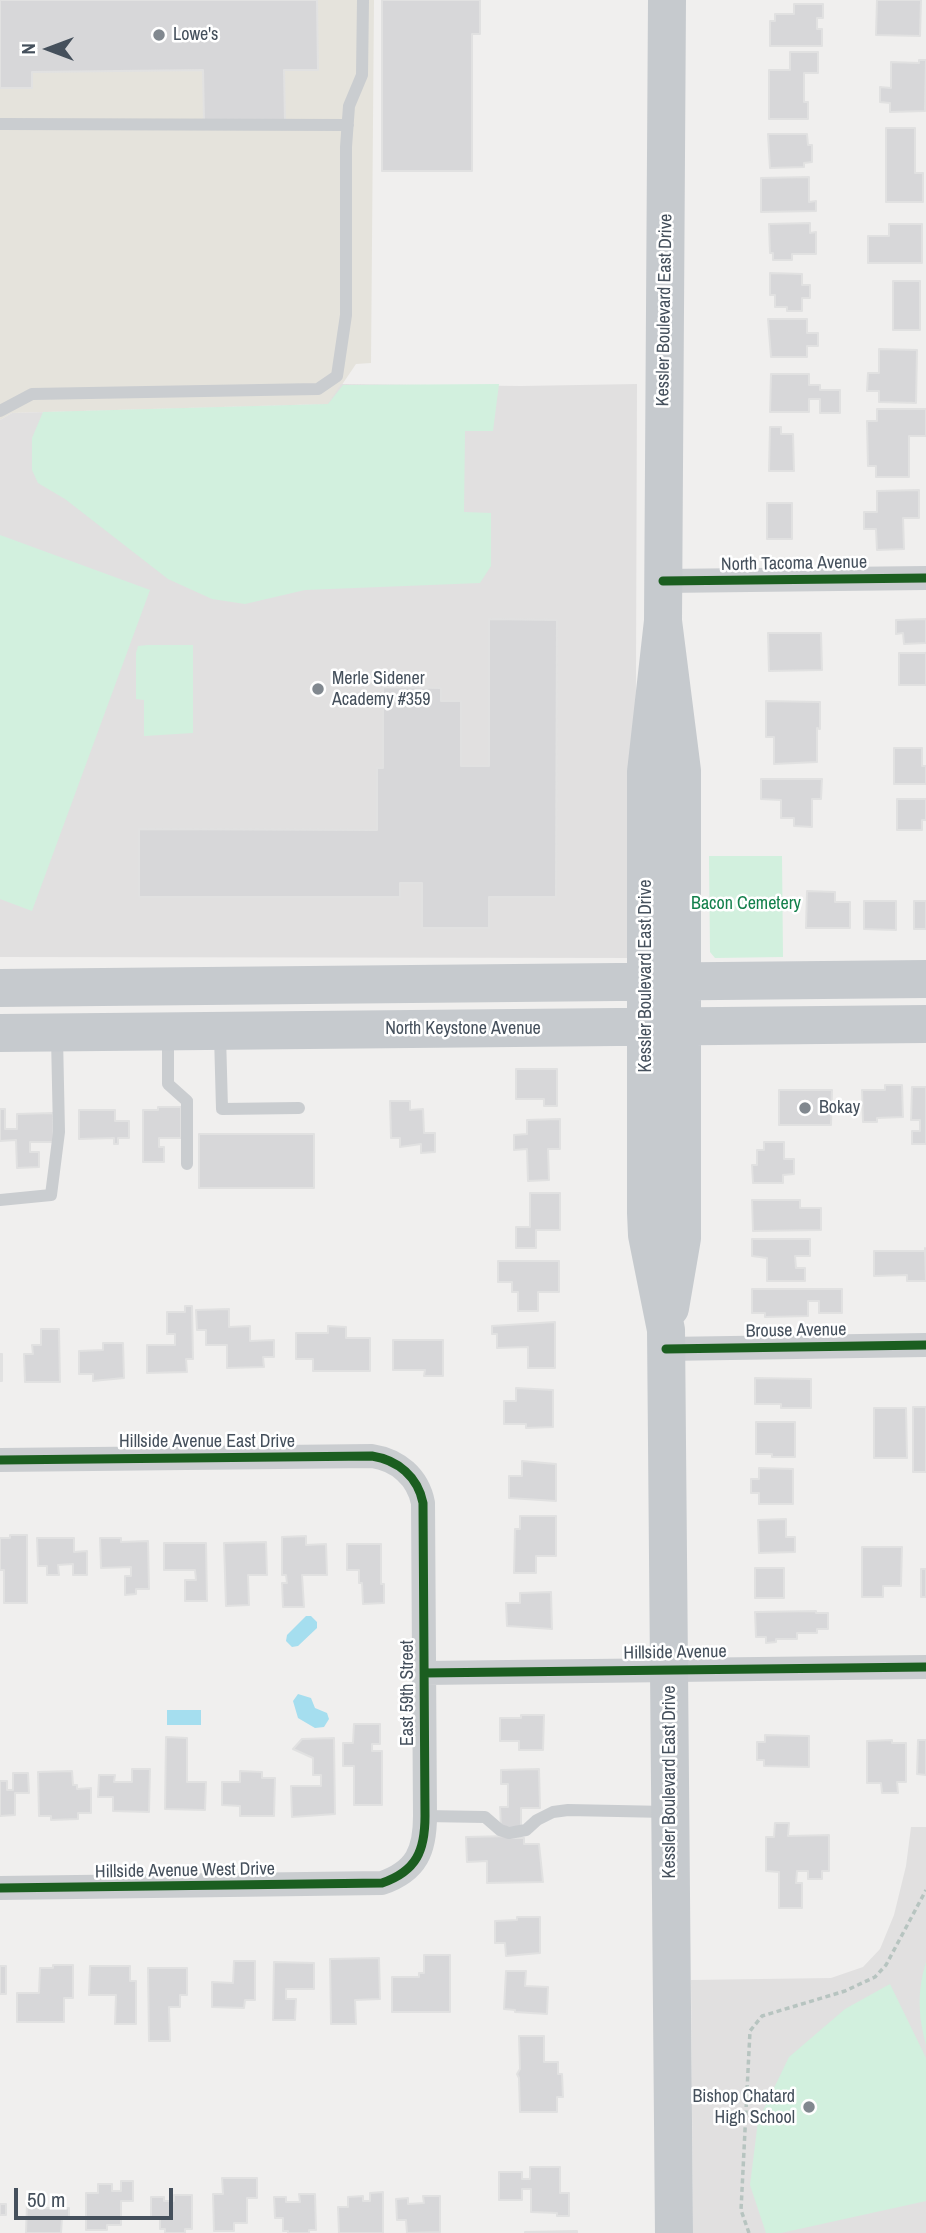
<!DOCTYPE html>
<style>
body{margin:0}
#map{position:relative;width:926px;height:2233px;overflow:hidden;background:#f0efee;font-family:"Archivo Narrow",sans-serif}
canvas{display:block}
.north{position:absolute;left:14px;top:14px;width:70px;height:70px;-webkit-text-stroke:5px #fff;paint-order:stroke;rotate:270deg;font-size:19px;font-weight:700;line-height:28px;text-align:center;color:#45505c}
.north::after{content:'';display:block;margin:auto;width:24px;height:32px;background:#45505c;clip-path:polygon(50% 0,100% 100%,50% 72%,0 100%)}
.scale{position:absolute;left:14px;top:2188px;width:159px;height:32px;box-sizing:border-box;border:4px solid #45505c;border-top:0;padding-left:9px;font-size:21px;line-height:24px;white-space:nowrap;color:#45505c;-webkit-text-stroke:5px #fff;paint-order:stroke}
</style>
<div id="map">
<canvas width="926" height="2233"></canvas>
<div class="north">N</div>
<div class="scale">50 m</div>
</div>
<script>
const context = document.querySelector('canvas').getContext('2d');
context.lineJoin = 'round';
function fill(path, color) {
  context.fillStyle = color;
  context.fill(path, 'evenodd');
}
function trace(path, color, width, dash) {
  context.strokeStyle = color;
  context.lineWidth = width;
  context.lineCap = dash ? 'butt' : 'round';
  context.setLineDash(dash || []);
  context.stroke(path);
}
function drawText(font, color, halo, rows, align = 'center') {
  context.font = font + ' "Archivo Narrow",sans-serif';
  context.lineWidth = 5;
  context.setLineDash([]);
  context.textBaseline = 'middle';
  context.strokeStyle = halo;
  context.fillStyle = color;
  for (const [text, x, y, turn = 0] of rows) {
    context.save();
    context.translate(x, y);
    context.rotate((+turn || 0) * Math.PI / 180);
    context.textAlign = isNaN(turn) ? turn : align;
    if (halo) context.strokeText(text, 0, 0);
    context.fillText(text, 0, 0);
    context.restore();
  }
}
const commercial = new Path2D(`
 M0 0H374L371 363 356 364 329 404 12 413 0 420Z`);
const education = new Path2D(`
 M341 384 521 386 637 384 635 958 0 957V420L12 413 328 404Z
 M911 1827H926V2233H693L691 1980 831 1978 863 1967 880 1949 894 1915 906 1866Z`);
const green = new Path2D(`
 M499 384 493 431H465L464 512 491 513V566L480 583 305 590 245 604 212 599 168 579 65 499 38 483 32 470V438L43 412 328 404 343 385Z
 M0 535 150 590 32 911 0 899Z
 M148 645H193V733L144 736V700L136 699V653L138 646Z
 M709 856H782L783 957 715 958 710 952Z
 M926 1962V2045C918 2016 917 1991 926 1962Z
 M890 1984 926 2058V2201L781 2233H766L750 2185 758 2121 789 2057 845 2009Z`);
const water = new Path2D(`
 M306 1616H311L317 1622V1628L298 1646 292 1647 286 1641 287 1635Z
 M298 1694 311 1698 315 1708 327 1713 329 1719 324 1727 315 1728 298 1718 293 1701Z
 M167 1710H201V1725H167Z`);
const building = new Path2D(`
 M0 0H317L318 70H284L285 121 204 122 203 70 32 72V88H0Z
 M382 0H480V34H472V171H382Z
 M877 0H921L920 36 876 35Z
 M794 4H823V18H817V29H822V46H770V21H775V14H794Z
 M790 52H818V73H804V102H808V119H769V70H790Z
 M919 60H926L925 111 890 112V103L880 102V87L891 88V62L919 63Z
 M886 128H915V173H923V202H886Z
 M768 134H807L808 145H812V162L804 163V167L770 168Z
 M809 177V202L816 201V211L761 212V178Z
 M810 223V233L816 232V254H792V260H773V253H770L769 224Z
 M889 224H922V263H868V236H889Z
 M770 273 802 274V285H810V298H802V311H787V307H775V295H770Z
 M893 281H920V330H893Z
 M768 319H807V333H818V346H807V357H771Z
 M879 349 917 350 916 403 879 402V391H867L868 373H879Z
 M771 374H809V385H820V390H840V413H820V399H809V412H770Z
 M877 409H926V436H909V477H876V466H868L867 421H877Z
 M770 427H781V434H793L794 471H769Z
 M919 490V518H903L904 549 877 550 876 529H864V512H877V491Z
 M767 503H792V539H767Z
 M489 619 557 620 556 897H489V928H422V883H400V897H139V829L377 830V768H383V687L441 688V701H461V766H489Z
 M926 619V643L904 644 903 633 896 634V620Z
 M768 633H821L822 670 769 671Z
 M899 653H926V685H899Z
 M766 701 820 702V729L817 728V762L774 764V737H766Z
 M894 748H922V766H926V784H894Z
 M761 779H822L821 799H812V827L794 826V818H781V800L761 799Z
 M897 799H926V820H922V830H897Z
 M807 891 835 892V902H850V928H806Z
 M864 901H896V930L864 929Z
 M914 901H926V929H914Z
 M516 1069H557V1106H544V1099H516Z
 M885 1085H902L903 1117 877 1118V1122H863L862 1090H885Z
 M912 1087H926V1144H912V1131H920V1120H911Z
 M779 1090H832L831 1125H779Z
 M390 1101H410V1110L423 1109 424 1133H435V1152L421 1153V1144L400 1147V1138H391Z
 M158 1107H181V1138H159V1147H164V1162H143V1110H158Z
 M0 1109H5V1129H17V1114L53 1113 54 1142H30V1152H39V1167L17 1168 16 1140 0 1141Z
 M79 1110H115V1121H129V1138H118V1144H114V1138L79 1139Z
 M560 1119V1149H548L549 1180 528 1181 527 1149 514 1150V1135L527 1134V1120Z
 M199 1134H314V1188H199Z
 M764 1142H784V1159H794V1174L783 1175V1183H753L752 1165H757V1150H764Z
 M530 1193H560V1230H536V1248H516V1227H530Z
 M752 1200H800V1208H821V1230L753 1231Z
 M752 1239H810V1256H795L796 1268H805V1281H767V1258L752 1256Z
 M925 1248 926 1281H907V1275L874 1276V1251H925Z
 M498 1261H559V1292H538V1311H518V1292H512V1282H498Z
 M752 1289H842V1313H819V1301H808V1316L765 1317V1313H752Z
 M185 1306H192L193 1359H186L187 1372 147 1373V1345H175V1334H167V1312H185Z
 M229 1309V1327L250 1326V1341L274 1340V1357H263L264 1367 227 1368V1345H206V1330H197L196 1310Z
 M555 1322V1368H528V1347L497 1348V1334H492V1326Z
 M328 1326 346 1327V1338H370V1371H313V1359H296V1333H328Z
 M41 1329H59L60 1382H25L24 1354H33L32 1345H41Z
 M393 1340H443V1376H424L425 1370H393Z
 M103 1343H123L124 1378 93 1381V1374H79V1351L103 1350Z
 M0 1354H2V1381H0Z
 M755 1378 811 1379V1408H781V1404H755Z
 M516 1388 553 1390V1427L526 1428V1424H504V1401H516Z
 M913 1407H926V1472H913Z
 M874 1408H906L907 1458H874Z
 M756 1422H795V1457H772V1454H756Z
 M522 1461 556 1464V1501L509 1498V1476H522Z
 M759 1468 793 1469V1504H759V1493H751V1479H759Z
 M520 1516H556V1556H536V1573H514L515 1529H520Z
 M786 1519V1537H795V1552L759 1553 758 1520Z
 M10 1535H27V1603H4V1570H0V1538H10Z
 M306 1536V1545L326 1544 327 1575H302L304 1607H283L282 1583H287L286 1575H282V1537Z
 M37 1538H74V1552L87 1551V1575H73V1564L58 1565 59 1575H47V1566H38Z
 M100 1538H121V1542L148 1541 149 1589H136V1594L125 1595V1576H131V1567L101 1568Z
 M266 1542 267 1575H248L249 1605 226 1606 224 1543Z
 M164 1543H206L207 1601H185V1580H196L195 1570H164Z
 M347 1544H381V1584H384V1603L363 1604 362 1583H359V1570H347Z
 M862 1547H902L901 1586H883V1597H862Z
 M755 1568H784V1598H755Z
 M921 1569H926V1597H921Z
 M551 1592 552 1629 507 1626 506 1603H520V1593Z
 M816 1611V1613H828V1629H817V1633H797V1639H776V1642L766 1643V1637H756L755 1612Z
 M521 1715H544L543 1750H519V1741H500V1718H521Z
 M354 1724H380V1744H372V1751H382V1805H354V1766H343V1743H353Z
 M765 1735 809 1736V1767L764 1766V1760H757V1742H765Z
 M166 1737 187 1738V1782H206L205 1810 165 1809Z
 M334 1738 335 1814 292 1817 291 1786H321V1775H313V1758L293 1749 302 1739Z
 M892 1740V1743H906V1782H897L898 1793H882L881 1783H867V1741Z
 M918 1740H926V1775L917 1774Z
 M132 1769H150L149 1812 113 1811V1797H98L99 1775H115L114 1782H132Z
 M539 1769 540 1808H521V1827L501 1828 500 1807H508V1784H501V1770Z
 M72 1771 73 1785H77V1789L91 1788V1813H78V1819L51 1820V1816H39L38 1772Z
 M240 1771 262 1772V1778H275L274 1816H240V1806L222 1805V1782H240Z
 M13 1773H28L29 1793H15V1815L0 1816V1781H7V1790H13Z
 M775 1823H789L788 1836 829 1835V1871H822V1879H808V1871H797L796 1883H802V1908H779V1872L766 1871V1837H774Z
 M510 1836V1838H524V1844H539L543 1882 487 1883V1861L467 1862 466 1837Z
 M517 1917H540V1953L506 1956 505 1943H495V1921L517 1920Z
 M424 1955H450V2012H392V1977H419V1973H424Z
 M379 1958 380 1999 355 2000 356 2024H331L330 1959Z
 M234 1961H255V2000H245L244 2008 212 2007V1982L233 1983Z
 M274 1962 314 1963V1989H286V1999H296L295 2020H273Z
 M53 1965H73V1998H64V2022H17V1993H39L40 1968H53Z
 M0 1966H6V1994H0Z
 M90 1966H130V1981H136V2024H115L116 1995H89Z
 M148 1968H187V1995H180V2007H169L170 2041H149Z
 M506 1971H526L525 1986 548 1987 547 2014 515 2012V2010L504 2009Z
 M519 2036H544V2062H558V2074H562L563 2097H557V2112H520L519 2078 517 2074 520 2069Z
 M530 2167H560V2193H569V2216H557V2213L531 2212V2189H522V2200H499V2172H522V2179H530Z
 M222 2178H257V2198H247V2223H234V2231H214L213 2194H223Z
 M121 2181H133V2201H121V2225H107V2230H86V2193H98V2184H112V2191H121Z
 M383 2192V2233H339L338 2207H348V2197L363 2196V2201H370V2193Z
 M299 2194H315L316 2230H309V2233H288V2231H283V2218H275L274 2197H286V2202H300Z
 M174 2195H192V2229H185V2233H165V2229H160V2218H151V2197H164V2201H174Z
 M423 2196H440V2232L407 2233 406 2220H397L396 2199 408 2198V2204L424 2203Z
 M27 2203H39V2208H69V2219L62 2218 61 2233H26Z
 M0 2204H6V2215H0Z
 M577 2231V2233H525V2232Z`);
const path = new Path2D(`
 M749 2233 741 2210 750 2031 762 2016 845 1991 875 1977 886 1965 926 1890`);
const service = new Path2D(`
 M0 124 348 125
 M0 411 32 394 318 389 337 376 346 315V147L349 106 362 75 363 0
 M220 1035 222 1109 299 1108
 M168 1036V1084L187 1101V1164
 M0 1200 51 1195 59 1132 57 1037
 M425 1816 485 1817 500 1830 509 1833 526 1830 537 1820 553 1812 568 1810 667 1812`);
const minor = new Path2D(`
 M663 581 926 578
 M666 1349 926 1345
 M0 1460 372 1456C398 1460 418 1477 423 1503L425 1816C425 1850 417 1871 382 1883L0 1888
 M424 1673 926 1667`);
const primary = new Path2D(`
 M667 0 663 621 682 771V1238L670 1308
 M663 621 646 772V1213L647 1235 666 1330 674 2233
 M0 988 926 979
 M0 1033 926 1024`);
const cycleway = new Path2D(`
 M663 581 926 578
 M666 1349 926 1345
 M0 1460 372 1456C398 1460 418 1477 423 1503L425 1816C425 1850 417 1871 382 1883L0 1888
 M424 1673 926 1667`);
const markers = [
 [159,35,7,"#81888f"],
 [318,689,7,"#81888f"],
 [805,1108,7,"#81888f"],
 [809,2107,7,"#81888f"]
];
const poiNames = [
 ["Lowe's",173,35],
 ["Merle Sidener",332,679],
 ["Academy #359",332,700],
 ["Bokay",819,1108],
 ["Bishop Chatard",795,2097,"right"],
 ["High School",795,2118,"right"]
];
const streetNames = [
 ["Kessler Boulevard East Drive",665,310,-89],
 ["North Tacoma Avenue",794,564,-1],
 ["Kessler Boulevard East Drive",646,976,-90],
 ["North Keystone Avenue",463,1029],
 ["Brouse Avenue",796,1331,-1],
 ["Hillside Avenue East Drive",207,1442],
 ["Hillside Avenue",675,1653,-1],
 ["East 59th Street",408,1693,-90],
 ["Kessler Boulevard East Drive",670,1782,-90],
 ["Hillside Avenue West Drive",185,1871,-1]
];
const parkNames = [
 ["Bacon Cemetery",746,904]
];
fill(commercial, '#e5e3dc');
fill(education, '#e1e0e0');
fill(green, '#d2f0de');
fill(water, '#a5deef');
fill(building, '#d7d7d9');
trace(building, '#e1e1e1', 2);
trace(path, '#b7c4c0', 3.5, [5, 3.5]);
trace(service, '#cacdd0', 12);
trace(minor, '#cacdd0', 24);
trace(primary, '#c6cace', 38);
trace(cycleway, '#1b5e20', 9);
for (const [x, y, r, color] of markers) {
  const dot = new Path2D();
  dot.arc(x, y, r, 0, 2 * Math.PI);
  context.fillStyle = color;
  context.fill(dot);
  trace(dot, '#fff', 2.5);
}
drawText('18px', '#45505c', '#fff', poiNames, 'left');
drawText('18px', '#45505c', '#fff', streetNames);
drawText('18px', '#13804c', '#fff', parkNames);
</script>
